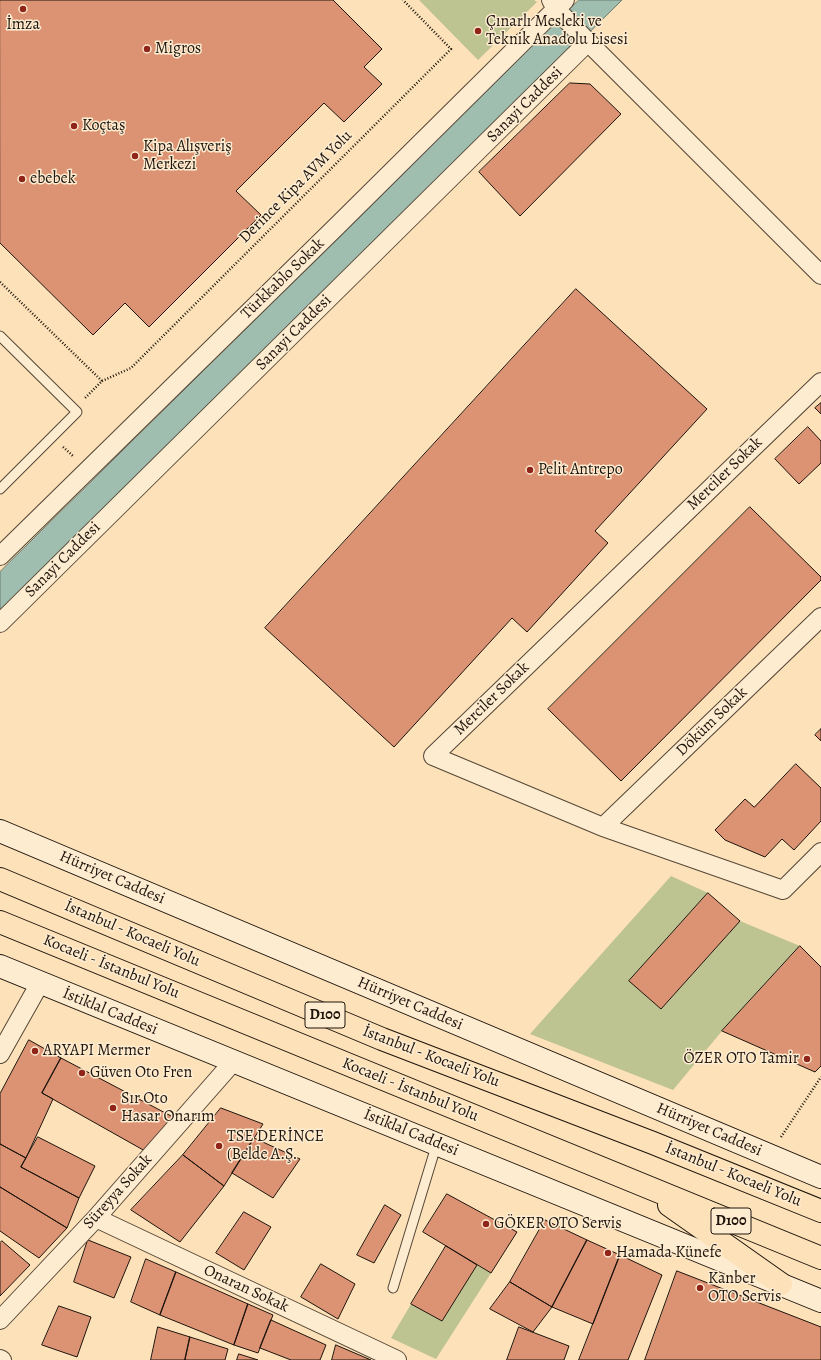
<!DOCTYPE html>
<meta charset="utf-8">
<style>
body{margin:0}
canvas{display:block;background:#fde1b8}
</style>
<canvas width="821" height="1360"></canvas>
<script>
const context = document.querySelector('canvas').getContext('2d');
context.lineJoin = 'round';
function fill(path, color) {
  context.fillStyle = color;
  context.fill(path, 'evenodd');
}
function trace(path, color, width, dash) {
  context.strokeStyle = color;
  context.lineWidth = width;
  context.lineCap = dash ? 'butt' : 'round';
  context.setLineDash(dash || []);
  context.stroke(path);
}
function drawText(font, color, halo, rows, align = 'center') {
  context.font = font + ' Alegreya,serif';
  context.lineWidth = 3;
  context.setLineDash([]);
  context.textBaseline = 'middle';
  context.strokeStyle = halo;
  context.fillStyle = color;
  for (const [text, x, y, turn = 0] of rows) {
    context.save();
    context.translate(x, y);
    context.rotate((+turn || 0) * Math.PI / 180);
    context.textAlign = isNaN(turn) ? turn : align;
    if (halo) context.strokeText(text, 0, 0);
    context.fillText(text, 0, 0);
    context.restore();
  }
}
const green = new Path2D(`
 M419 0H534L537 2 478 60Z
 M671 876 708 893 630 981 661 1009 740 921 800 946 722 1031 673 1090 530 1034Z
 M477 1265 491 1273 436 1359 391 1338 411 1304 442 1321Z`);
const water = new Path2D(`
 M579 0H622L0 615V572Z`);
const building = new Path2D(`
 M0 0H333L382 49 364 67 382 84 344 122 324 103 236 191 261 215 149 327 125 303 93 335 0 243Z
 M570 83 590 84 621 114 520 216 479 172Z
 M576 289 707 409 595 531 608 543 527 632 512 618 394 747 265 628Z
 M821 403V414L815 408Z
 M808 427 821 441V463L799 484 775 459Z
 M750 507 821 577V580L621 781 548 709Z
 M821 729V741L815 735Z
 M796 764 821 788V821L794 850 782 839 765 857 725 840 715 830 745 799 754 807Z
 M708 893 740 921 661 1009 629 981Z
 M800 946 821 967V1066L815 1072 722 1031Z
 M29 1040 61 1058 42 1093 53 1099 26 1158 0 1144V1094Z
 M61 1058 173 1117 145 1151 42 1093Z
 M221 1108 263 1124 224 1186 183 1155Z
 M38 1137 95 1166 79 1198 21 1167Z
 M254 1138 300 1159 273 1198 232 1173Z
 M0 1144 26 1158 21 1167 79 1198 67 1228 0 1187Z
 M183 1155 224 1186 180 1242 131 1210Z
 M0 1187 67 1228 39 1258 0 1231Z
 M447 1194 517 1232 491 1273 423 1232Z
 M385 1205 401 1215 374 1263 357 1255Z
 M244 1212 271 1227 244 1270 216 1253Z
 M545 1220 587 1240 552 1307 510 1282Z
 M88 1240 131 1257 114 1298 74 1282Z
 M587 1240 620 1255 593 1324 552 1307Z
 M2 1241 30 1265 0 1296V1243Z
 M446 1246 477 1265 442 1321 411 1304Z
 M620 1255 662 1275 628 1360H579Z
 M146 1259 176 1272 160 1315 131 1302Z
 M321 1264 355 1284 338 1319 301 1297Z
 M677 1271 821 1327V1360H645Z
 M176 1272 248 1304 234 1345 160 1315Z
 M510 1282 552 1307 533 1332 490 1309Z
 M248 1304 273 1315 258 1353 234 1345Z
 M59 1306 91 1317 77 1357 42 1345Z
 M271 1320 326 1345 320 1360H291L260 1348Z
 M158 1327 190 1337 185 1360H151Z
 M519 1327 569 1346 564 1360H507Z
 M190 1337 228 1349 225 1360H185Z
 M336 1345 371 1360H332Z
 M239 1354 258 1360H237Z`);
const path = new Path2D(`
 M0 282 102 381 85 398
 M102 381 131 368 451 49 403 0
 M63 447 73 456
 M781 1137 821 1077`);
const lane = new Path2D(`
 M0 336 77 412 0 489
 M393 1288 437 1143`);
const street = new Path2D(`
 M551 0 556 9 588 42 821 275
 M821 382 433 756 603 827 783 890 821 852
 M0 556 337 226 565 0
 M0 623 588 42
 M603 827 821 617
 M0 1054 40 983
 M96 1218 397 1360
 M0 1320 96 1218 233 1062
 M0 1359 2 1360`);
const secondary = new Path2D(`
 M0 831 821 1177
 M0 966C273 1080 548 1187 821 1301`);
const highway = new Path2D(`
 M0 879 382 1039 653 1143 821 1211
 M0 922 821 1258
 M669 1205 781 1284`);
const markers = [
 [23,9,4,"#8f2418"],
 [478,31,4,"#8f2418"],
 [147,49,4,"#8f2418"],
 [74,126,4,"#8f2418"],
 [135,156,4,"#8f2418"],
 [22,179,4,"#8f2418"],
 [530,470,4,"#8f2418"],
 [35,1051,4,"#8f2418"],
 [807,1059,4,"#8f2418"],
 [82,1073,4,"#8f2418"],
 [113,1108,4,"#8f2418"],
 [219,1146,4,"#8f2418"],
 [486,1224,4,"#8f2418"],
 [608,1253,4,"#8f2418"],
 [700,1288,4,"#8f2418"]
];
const shields = [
 [325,1015,40],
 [731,1221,40]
];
const shieldNames = [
 ["D100",325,1015],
 ["D100",731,1221]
];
const poiNames = [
 ["Çınarlı Mesleki ve",486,22],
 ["Teknik Anadolu Lisesi",486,40],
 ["İmza",23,25,"center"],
 ["Migros",155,49],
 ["Koçtaş",82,126],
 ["Kipa Alışveriş",143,147],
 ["Merkezi",143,165],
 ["ebebek",30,179],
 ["Pelit Antrepo",538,470],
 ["ARYAPI Mermer",43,1051],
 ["ÖZER OTO Tamir",799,1059,"right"],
 ["Güven Oto Fren",90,1073],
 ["Sır Oto",121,1099],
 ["Hasar Onarım",121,1117],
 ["TSE DERİNCE",227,1137],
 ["(Belde A.Ş.",227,1155],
 ["GÖKER OTO Servis",494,1224],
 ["Hamada Künefe",616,1253],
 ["Kanber",708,1279],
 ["OTO Servis",708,1297]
];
const streetNames = [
 ["Sanayi Caddesi",525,105,-45],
 ["Derince Kipa AVM Yolu",296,187,-45],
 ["Türkkablo Sokak",283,279,-44],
 ["Sanayi Caddesi",294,333,-45],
 ["Merciler Sokak",725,474,-44],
 ["Sanayi Caddesi",63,560,-45],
 ["Merciler Sokak",492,699,-44],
 ["Döküm Sokak",712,722,-44],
 ["Hürriyet Caddesi",112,878,23],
 ["İstanbul - Kocaeli Yolu",132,934,23],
 ["Kocaeli - İstanbul Yolu",111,967,22],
 ["Hürriyet Caddesi",410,1004,23],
 ["İstiklal Caddesi",110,1012,22],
 ["İstanbul - Kocaeli Yolu",431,1057,21],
 ["Kocaeli - İstanbul Yolu",410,1090,22],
 ["Hürriyet Caddesi",709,1130,23],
 ["İstiklal Caddesi",411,1133,22],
 ["İstanbul - Kocaeli Yolu",733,1175,22],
 ["Süreyya Sokak",118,1192,-48],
 ["Onaran Sokak",246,1289,25]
];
fill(green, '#bdc391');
fill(water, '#9fbeb0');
trace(water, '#6b7a6e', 1);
fill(building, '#dc9374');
trace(building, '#1d140c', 1);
trace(lane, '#554737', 11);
trace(street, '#554737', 20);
trace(secondary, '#1d140c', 24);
trace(highway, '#1d140c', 24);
trace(path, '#1d140c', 2.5, [1, 2]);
trace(lane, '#feecd1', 9);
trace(street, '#feecd1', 18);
trace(secondary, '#feecd1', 22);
trace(highway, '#fde1b8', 22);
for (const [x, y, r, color] of markers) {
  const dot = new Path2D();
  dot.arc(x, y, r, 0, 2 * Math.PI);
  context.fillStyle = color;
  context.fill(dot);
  trace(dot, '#feecd1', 1.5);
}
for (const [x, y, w] of shields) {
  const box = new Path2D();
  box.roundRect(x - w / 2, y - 13, w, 26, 3);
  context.fillStyle = '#feecd1';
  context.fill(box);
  trace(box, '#1d140c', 1);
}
drawText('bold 15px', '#1d140c', null, shieldNames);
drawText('16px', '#1d140c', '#feecd1', poiNames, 'left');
drawText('16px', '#1d140c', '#feecd1', streetNames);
</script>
